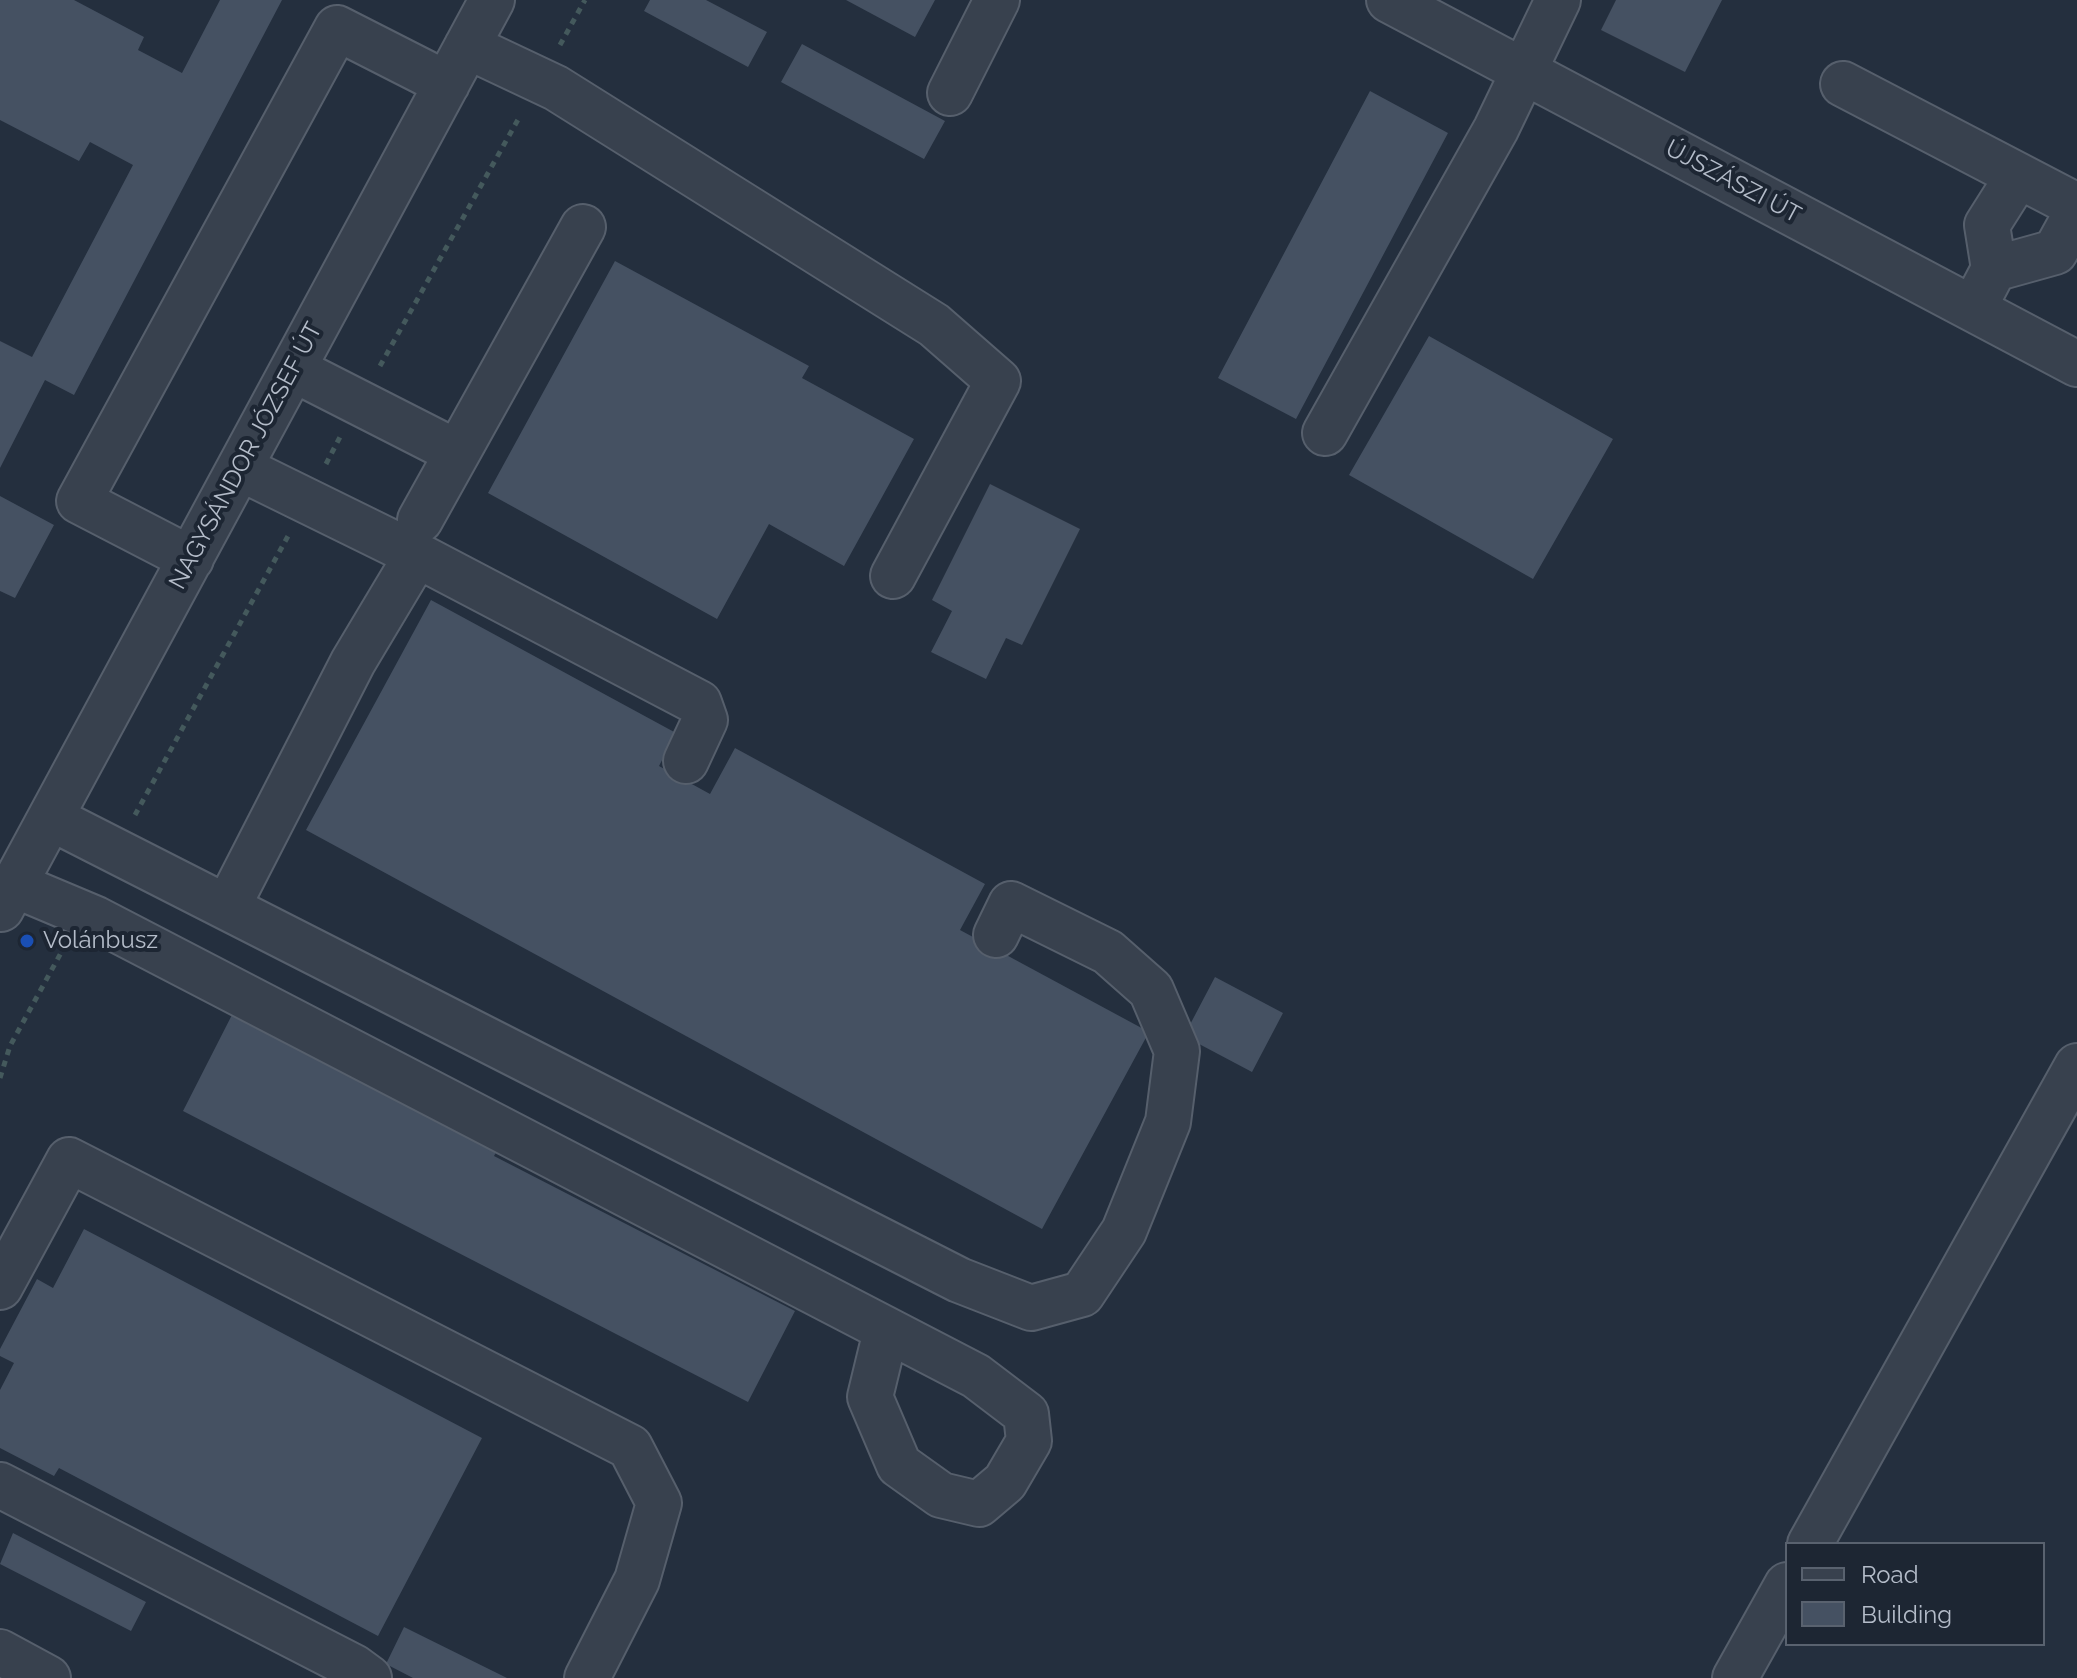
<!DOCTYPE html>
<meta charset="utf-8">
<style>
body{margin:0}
#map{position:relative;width:2077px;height:1678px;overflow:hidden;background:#242f3e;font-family:Raleway,sans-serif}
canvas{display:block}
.legend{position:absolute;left:1785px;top:1542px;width:260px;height:104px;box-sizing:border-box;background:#1d2633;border:2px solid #59626f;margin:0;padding:10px 14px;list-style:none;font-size:24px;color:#b4bcc9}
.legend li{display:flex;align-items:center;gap:16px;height:40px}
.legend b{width:40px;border:2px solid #59626f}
</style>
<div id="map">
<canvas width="2077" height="1678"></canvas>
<ul class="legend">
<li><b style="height:10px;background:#38414e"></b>Road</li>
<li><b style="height:22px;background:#455162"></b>Building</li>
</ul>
</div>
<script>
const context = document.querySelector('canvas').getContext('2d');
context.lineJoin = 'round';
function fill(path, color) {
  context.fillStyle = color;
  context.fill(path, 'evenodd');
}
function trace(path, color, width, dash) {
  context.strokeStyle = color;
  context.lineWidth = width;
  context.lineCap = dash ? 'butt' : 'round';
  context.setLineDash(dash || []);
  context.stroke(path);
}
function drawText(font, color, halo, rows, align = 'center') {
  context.font = font + ' Raleway,sans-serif';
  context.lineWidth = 8;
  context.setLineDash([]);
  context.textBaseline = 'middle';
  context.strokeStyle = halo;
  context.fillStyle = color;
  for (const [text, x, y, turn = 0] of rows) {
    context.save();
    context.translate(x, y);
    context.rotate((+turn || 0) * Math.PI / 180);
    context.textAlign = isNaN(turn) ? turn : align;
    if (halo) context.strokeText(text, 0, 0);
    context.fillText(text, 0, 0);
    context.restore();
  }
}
const building = new Path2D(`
 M0 0H74L144 37 138 50 182 73 220 0H282L74 395 45 380 0 468V341L32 357 133 165 90 142 79 161 0 120Z
 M650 0H706L767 32 748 67 644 11Z
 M846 0H935L915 37Z
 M1616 0H1722L1685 72 1601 30Z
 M802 44 945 121 924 159 781 82Z
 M1370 91 1448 133 1296 419 1218 378Z
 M615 261 809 366 802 378 914 439 844 566 769 524 717 619 488 493Z
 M1429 336 1613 439 1533 579 1349 475Z
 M990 484 1080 529 1022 645 1006 638 986 679 931 652 952 611 932 600Z
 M0 496 54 525 15 598 0 591Z
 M431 600 676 733 659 766 710 794 735 748 985 884 960 930 1149 1032 1042 1229 306 830Z
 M1215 977 1283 1013 1252 1072 1184 1036Z
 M236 1007 501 1143 494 1156 795 1311 748 1402 183 1111Z
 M84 1229 482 1438 378 1636 59 1468 54 1476 0 1448V1390L14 1363 0 1356V1349L37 1279 53 1288Z
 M13 1533 146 1602 131 1631 0 1564Z
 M404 1627 507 1678H413L386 1664Z`);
const path = new Path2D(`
 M560 45 585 0
 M380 366 520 116
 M326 464 340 437
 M135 815 288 536
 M0 1078 10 1046 62 951`);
const minor = new Path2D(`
 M1389 0 2077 364
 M467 46 556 88 934 325 998 381 893 576
 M1843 84 2077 206
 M950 93 997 0
 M1994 269 1987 225 2018 176
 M1973 309 1994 269 2055 252 2077 212
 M293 369 456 452
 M1325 433 1496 129 1558 0
 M240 468 417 555
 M420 520 583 227
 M191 559 79 501 337 28 447 84
 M51 818 959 1280 1031 1308 1082 1294 1124 1231 1168 1122 1177 1051 1151 990 1108 952 1011 904 996 935
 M15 885 96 919 976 1376 1026 1414 1029 1441 1005 1482 979 1504 941 1495 899 1465 870 1397 886 1331
 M228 906 353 662 417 555 699 703 705 720 686 761
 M1 909 492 0
 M0 1287 69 1160 630 1447 659 1503 637 1580 587 1678
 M0 1485 354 1667 369 1678
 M1810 1544 2077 1066
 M0 1652 48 1678
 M1735 1678 1787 1585`);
const markers = [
 [27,941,8,"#1a4fb4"]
];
const streetNames = [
 ["ÚJSZÁSZI ÚT",1733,182,28],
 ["NAGYSÁNDOR JÓZSEF ÚT",246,456,-62]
];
const poiNames = [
 ["Volánbusz",43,941]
];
fill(building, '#455162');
trace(minor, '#565f6c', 48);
trace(path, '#44595c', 5, [6, 6]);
trace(minor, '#38414e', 44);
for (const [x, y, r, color] of markers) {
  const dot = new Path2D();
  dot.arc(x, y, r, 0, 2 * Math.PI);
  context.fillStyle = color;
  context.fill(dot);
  trace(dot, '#1d2633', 3);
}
drawText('24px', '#b4bcc9', '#1d2633', streetNames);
drawText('24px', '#b4bcc9', '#1d2633', poiNames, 'left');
</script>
